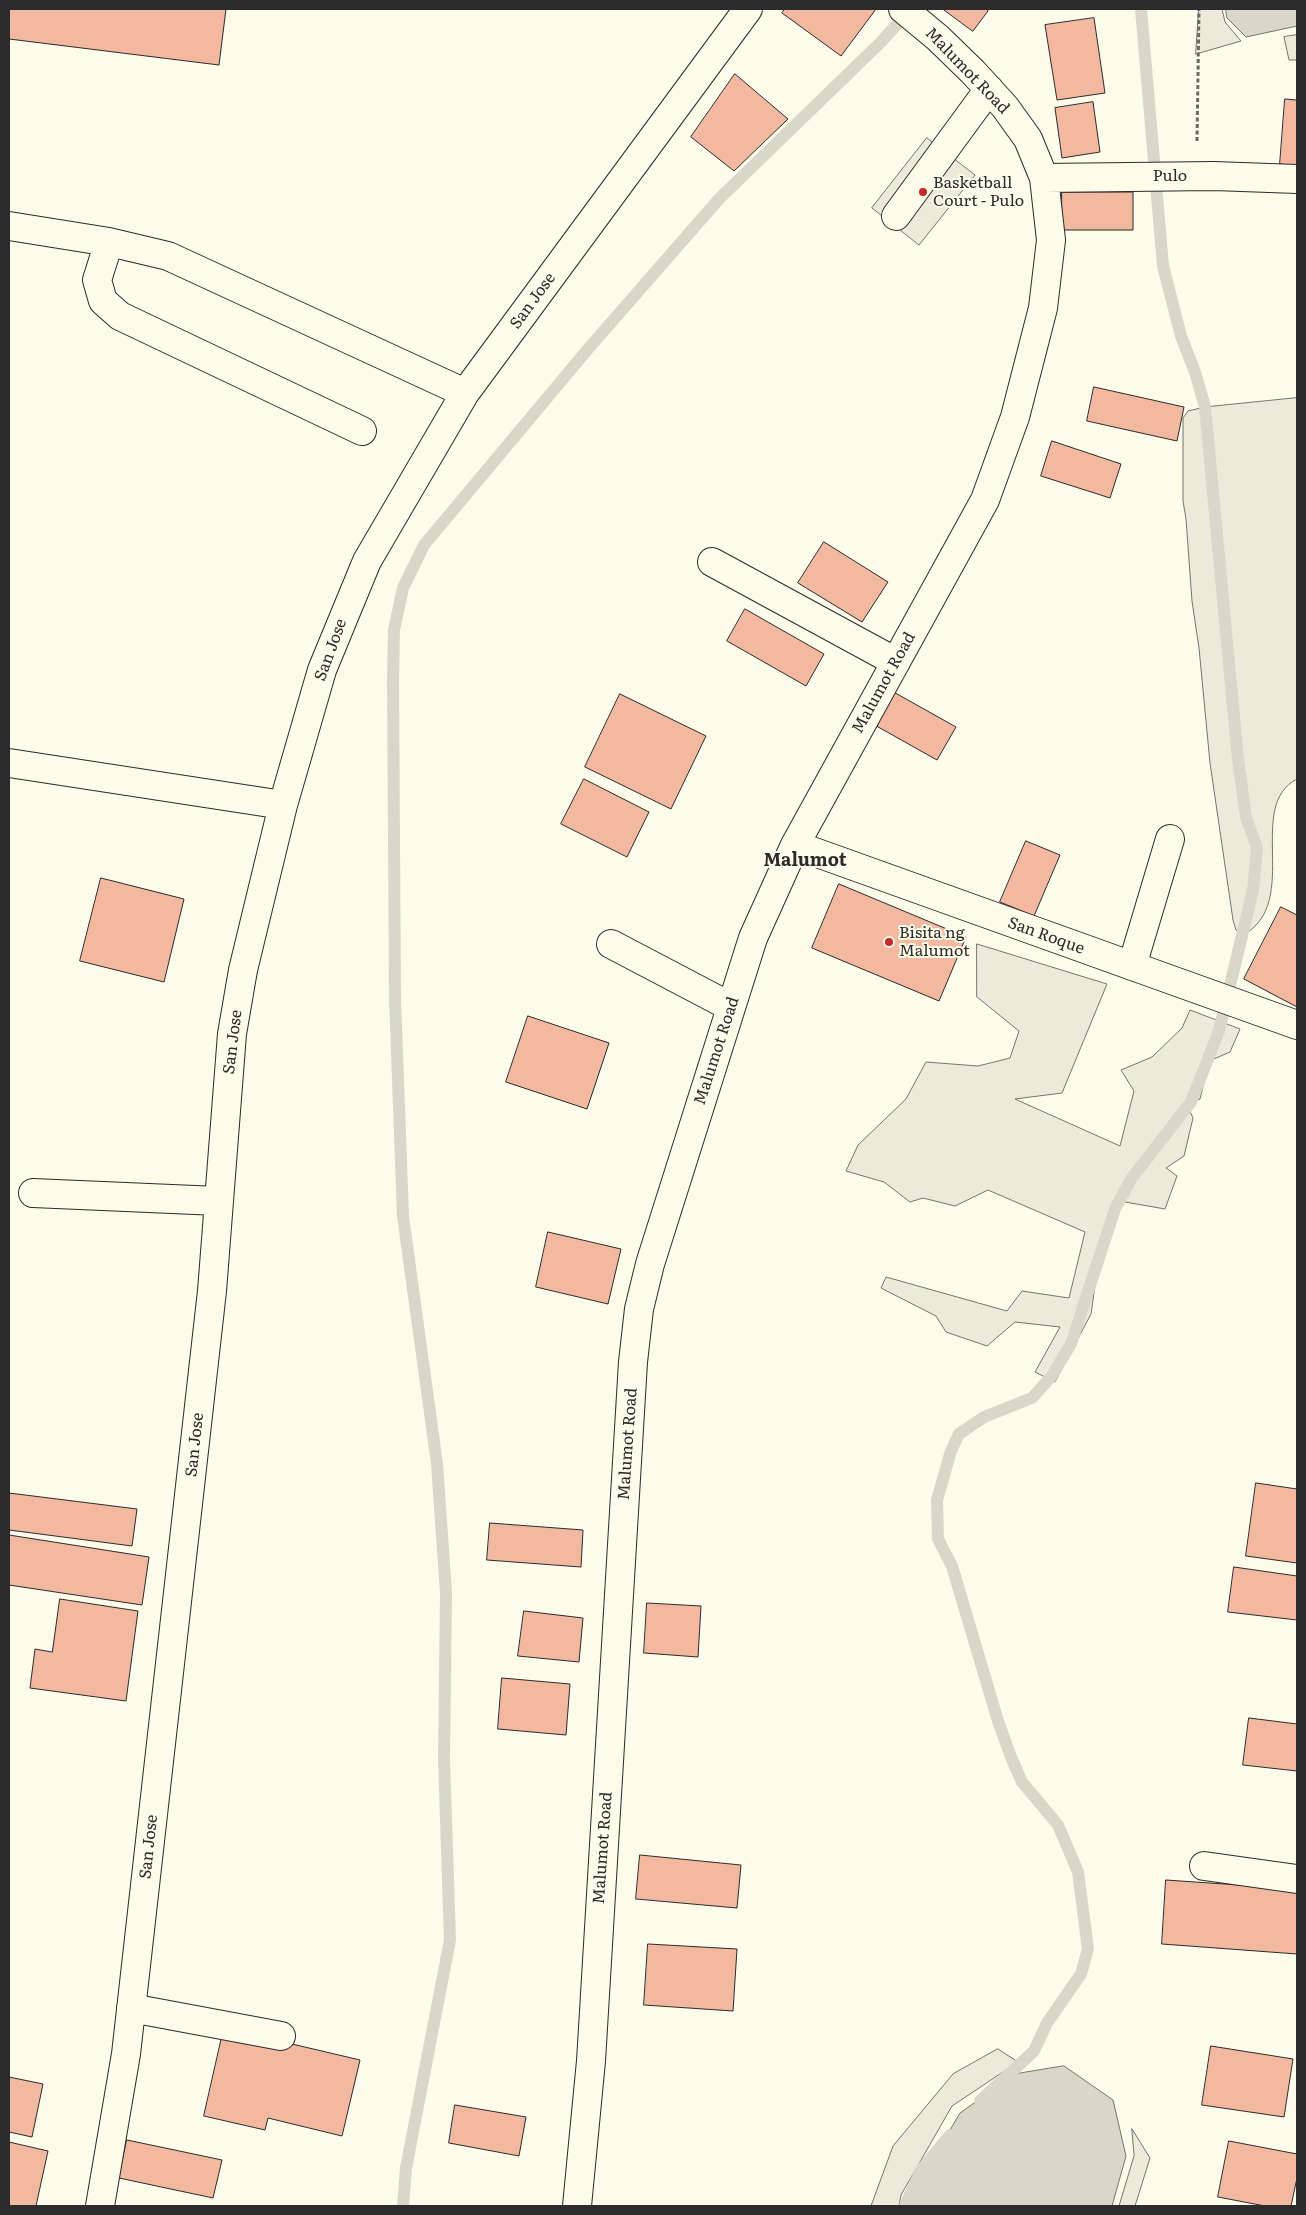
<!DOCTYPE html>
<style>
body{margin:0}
#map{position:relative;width:1306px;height:2215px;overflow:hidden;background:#fdfbea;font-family:Literata,serif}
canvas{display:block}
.frame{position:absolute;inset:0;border:10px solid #2b2b2b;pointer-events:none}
</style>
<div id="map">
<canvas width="1306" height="2215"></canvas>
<div class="frame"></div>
</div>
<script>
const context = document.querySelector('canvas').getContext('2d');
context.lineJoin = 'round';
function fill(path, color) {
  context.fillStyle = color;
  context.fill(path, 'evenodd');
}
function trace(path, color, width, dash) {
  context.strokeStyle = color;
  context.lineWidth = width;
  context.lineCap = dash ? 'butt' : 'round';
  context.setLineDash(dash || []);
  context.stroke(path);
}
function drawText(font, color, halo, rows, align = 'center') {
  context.font = font + ' Literata,serif';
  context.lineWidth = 4;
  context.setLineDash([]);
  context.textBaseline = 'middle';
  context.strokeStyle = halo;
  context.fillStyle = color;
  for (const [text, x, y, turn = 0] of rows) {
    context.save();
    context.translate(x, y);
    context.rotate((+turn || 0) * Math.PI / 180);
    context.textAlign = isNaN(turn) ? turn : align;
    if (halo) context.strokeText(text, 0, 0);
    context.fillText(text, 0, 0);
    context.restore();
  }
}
const green = new Path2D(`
 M1199 9H1222L1225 22 1241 41 1196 54Z
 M1297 35V60H1289L1284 37Z
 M927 138 975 175 919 245 872 208Z
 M1297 398V779C1245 806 1301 900 1245 934L1236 930 1233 920 1210 763 1199 648 1192 601 1186 519 1183 501V418L1188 411 1205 407Z
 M977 944 1107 984 1062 1093 1015 1099 1120 1146 1134 1091 1121 1070 1152 1057 1182 1028 1190 1010 1240 1029 1230 1052 1209 1061 1200 1099 1187 1105 1193 1118 1184 1156 1166 1168 1177 1176 1165 1209 1125 1202 1102 1236 1091 1314 1055 1382 1035 1372 1060 1327 1015 1322 987 1346 946 1332 936 1316 881 1288 886 1277 1007 1311 1022 1291 1069 1298 1085 1232 988 1190 955 1206 923 1198 910 1202 884 1182 846 1171 858 1145 906 1099 926 1062 978 1066 1010 1058 1019 1031 977 997Z
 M998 2049 1018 2062 952 2106 901 2195 899 2206H871L893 2146 953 2074Z
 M1132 2129 1150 2158 1135 2206H1119L1134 2156Z`);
const water = new Path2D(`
 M1226 9H1297V26L1246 37 1227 18Z
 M1064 2066 1113 2100 1126 2156 1112 2206H905L960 2113 1015 2074Z`);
const stream = new Path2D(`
 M980 2101 1034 2051 1047 2023 1081 1974 1088 1949 1078 1872 1058 1825 1022 1782 1011 1757 998 1721 952 1566 938 1539 937 1500 951 1451 959 1434 984 1417 1032 1398 1051 1377 1071 1344 1115 1209 1131 1179 1191 1102 1219 1031 1253 890 1257 848 1246 817 1238 760 1205 407 1195 372 1181 336 1163 266 1141 9
 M403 2206 406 2168 450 1940 444 1759 446 1593 437 1464 403 1216 395 998 393 680 394 630 403 588 424 545 588 349 719 199 881 42 910 10
 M905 2206 921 2170 950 2135`);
const building = new Path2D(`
 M9 9H226L219 65 9 39Z
 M785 9H876L841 56 782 13Z
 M943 9H987L988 11 973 31Z
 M1094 18 1105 93 1057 100 1045 25Z
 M735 74 788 119 734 171 691 137Z
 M1285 99 1297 100V166L1280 164Z
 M1093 102 1100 152 1062 158 1055 108Z
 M1062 192H1133V230H1062Z
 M1094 387 1184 407 1177 441 1087 421Z
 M1052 441 1121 464 1110 498 1041 476Z
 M824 542 888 582 862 622 798 583Z
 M745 609 824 654 806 686 727 641Z
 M890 690 956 727 937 760 871 723Z
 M620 694 706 736 671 809 585 767Z
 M584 779 649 812 627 857 561 824Z
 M1026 841 1060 855 1034 916 1000 902Z
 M101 878 184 899 164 982 80 961Z
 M839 884 966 937 939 1001 812 948Z
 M1281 907 1297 915V1007L1244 979Z
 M528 1016 609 1043 587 1109 506 1082Z
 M548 1232 621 1249 608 1304 536 1287Z
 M1256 1483 1297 1489V1563L1246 1556Z
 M9 1493 137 1509 132 1546 9 1530Z
 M490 1523 583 1530 581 1567 487 1560Z
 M9 1535 149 1557 142 1605 9 1585Z
 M1234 1567 1297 1576V1620L1228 1612Z
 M60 1599 138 1611 126 1701 30 1688 35 1649 52 1652Z
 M647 1603 701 1606 698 1657 644 1653Z
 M524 1611 583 1618 579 1662 518 1656Z
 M502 1678 570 1684 566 1735 498 1729Z
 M1249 1718 1297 1724V1771L1243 1765Z
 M640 1855 741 1865 737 1908 636 1899Z
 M1166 1880 1297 1889V1954L1162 1944Z
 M648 1944 737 1949 733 2011 644 2005Z
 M224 2028 360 2060 342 2136 268 2118 265 2130 204 2116Z
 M1211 2046 1293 2059 1284 2117 1202 2105Z
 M9 2077 43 2084 32 2137 9 2132Z
 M455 2105 526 2117 519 2156 449 2143Z
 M127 2140 222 2160 213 2198 119 2178Z
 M1229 2141 1297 2154V2178L1291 2206H1265L1218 2197Z
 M9 2142 48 2151 36 2206H9Z`);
const path = new Path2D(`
 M1197 141 1199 9`);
const minor = new Path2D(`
 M1044 178 1214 176 1297 179
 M896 216 989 89
 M9 226 109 242 168 256 465 393
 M109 242 97 280 103 301 120 316 362 431
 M712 562 896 662
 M9 763 283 805
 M795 845 1297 1025
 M611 944 731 1007
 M1132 966 1170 839
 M33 1193 218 1201
 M1204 1866 1297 1879
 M131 2008 281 2036
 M100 2206 126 2054 212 1291 232 1034 243 970 283 805 322 670 367 561 465 393 748 9
 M577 2206 591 2061 633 1362 639 1309 650 1264 753 938 795 845 985 500 1015 417 1043 308 1051 240 1044 178 1028 139 1005 107 973 72 938 38 903 9`);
const markers = [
 [923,192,5,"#c62828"],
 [889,942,5,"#c62828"]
];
const streetNames = [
 ["Malumot Road",967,71,46],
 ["Pulo",1170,176],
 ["San Jose",533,301,-54],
 ["San Jose",331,650,-70],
 ["Malumot Road",884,683,-61],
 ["San Roque",1046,936,20],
 ["San Jose",233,1042,-83],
 ["Malumot Road",717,1051,-72],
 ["Malumot Road",628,1444,-86],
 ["San Jose",195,1445,-84],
 ["San Jose",149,1847,-84],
 ["Malumot Road",603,1848,-86]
];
const poiNames = [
 ["Basketball",933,183],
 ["Court - Pulo",933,201],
 ["Bisita ng",899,933],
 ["Malumot",899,951]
];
const neighbourhoodNames = [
 ["Malumot",805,861]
];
fill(green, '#ecebdb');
trace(green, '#74746e', 1);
fill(water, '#d8d7c9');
trace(water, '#74746e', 1);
trace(stream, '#d8d7c9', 12);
fill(building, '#f2b8a0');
trace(building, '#2b2b2b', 1);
trace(minor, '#2b2b2b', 30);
trace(path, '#6a6964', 3, [4, 2.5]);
trace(minor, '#fdfbea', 28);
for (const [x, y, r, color] of markers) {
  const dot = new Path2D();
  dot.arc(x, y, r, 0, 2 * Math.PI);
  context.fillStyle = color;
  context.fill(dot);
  trace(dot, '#fdfbea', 2);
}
drawText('16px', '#2b2b2b', '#fdfbea', streetNames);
drawText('16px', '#2b2b2b', '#fdfbea', poiNames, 'left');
drawText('bold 18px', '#2b2b2b', '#fdfbea', neighbourhoodNames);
</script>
